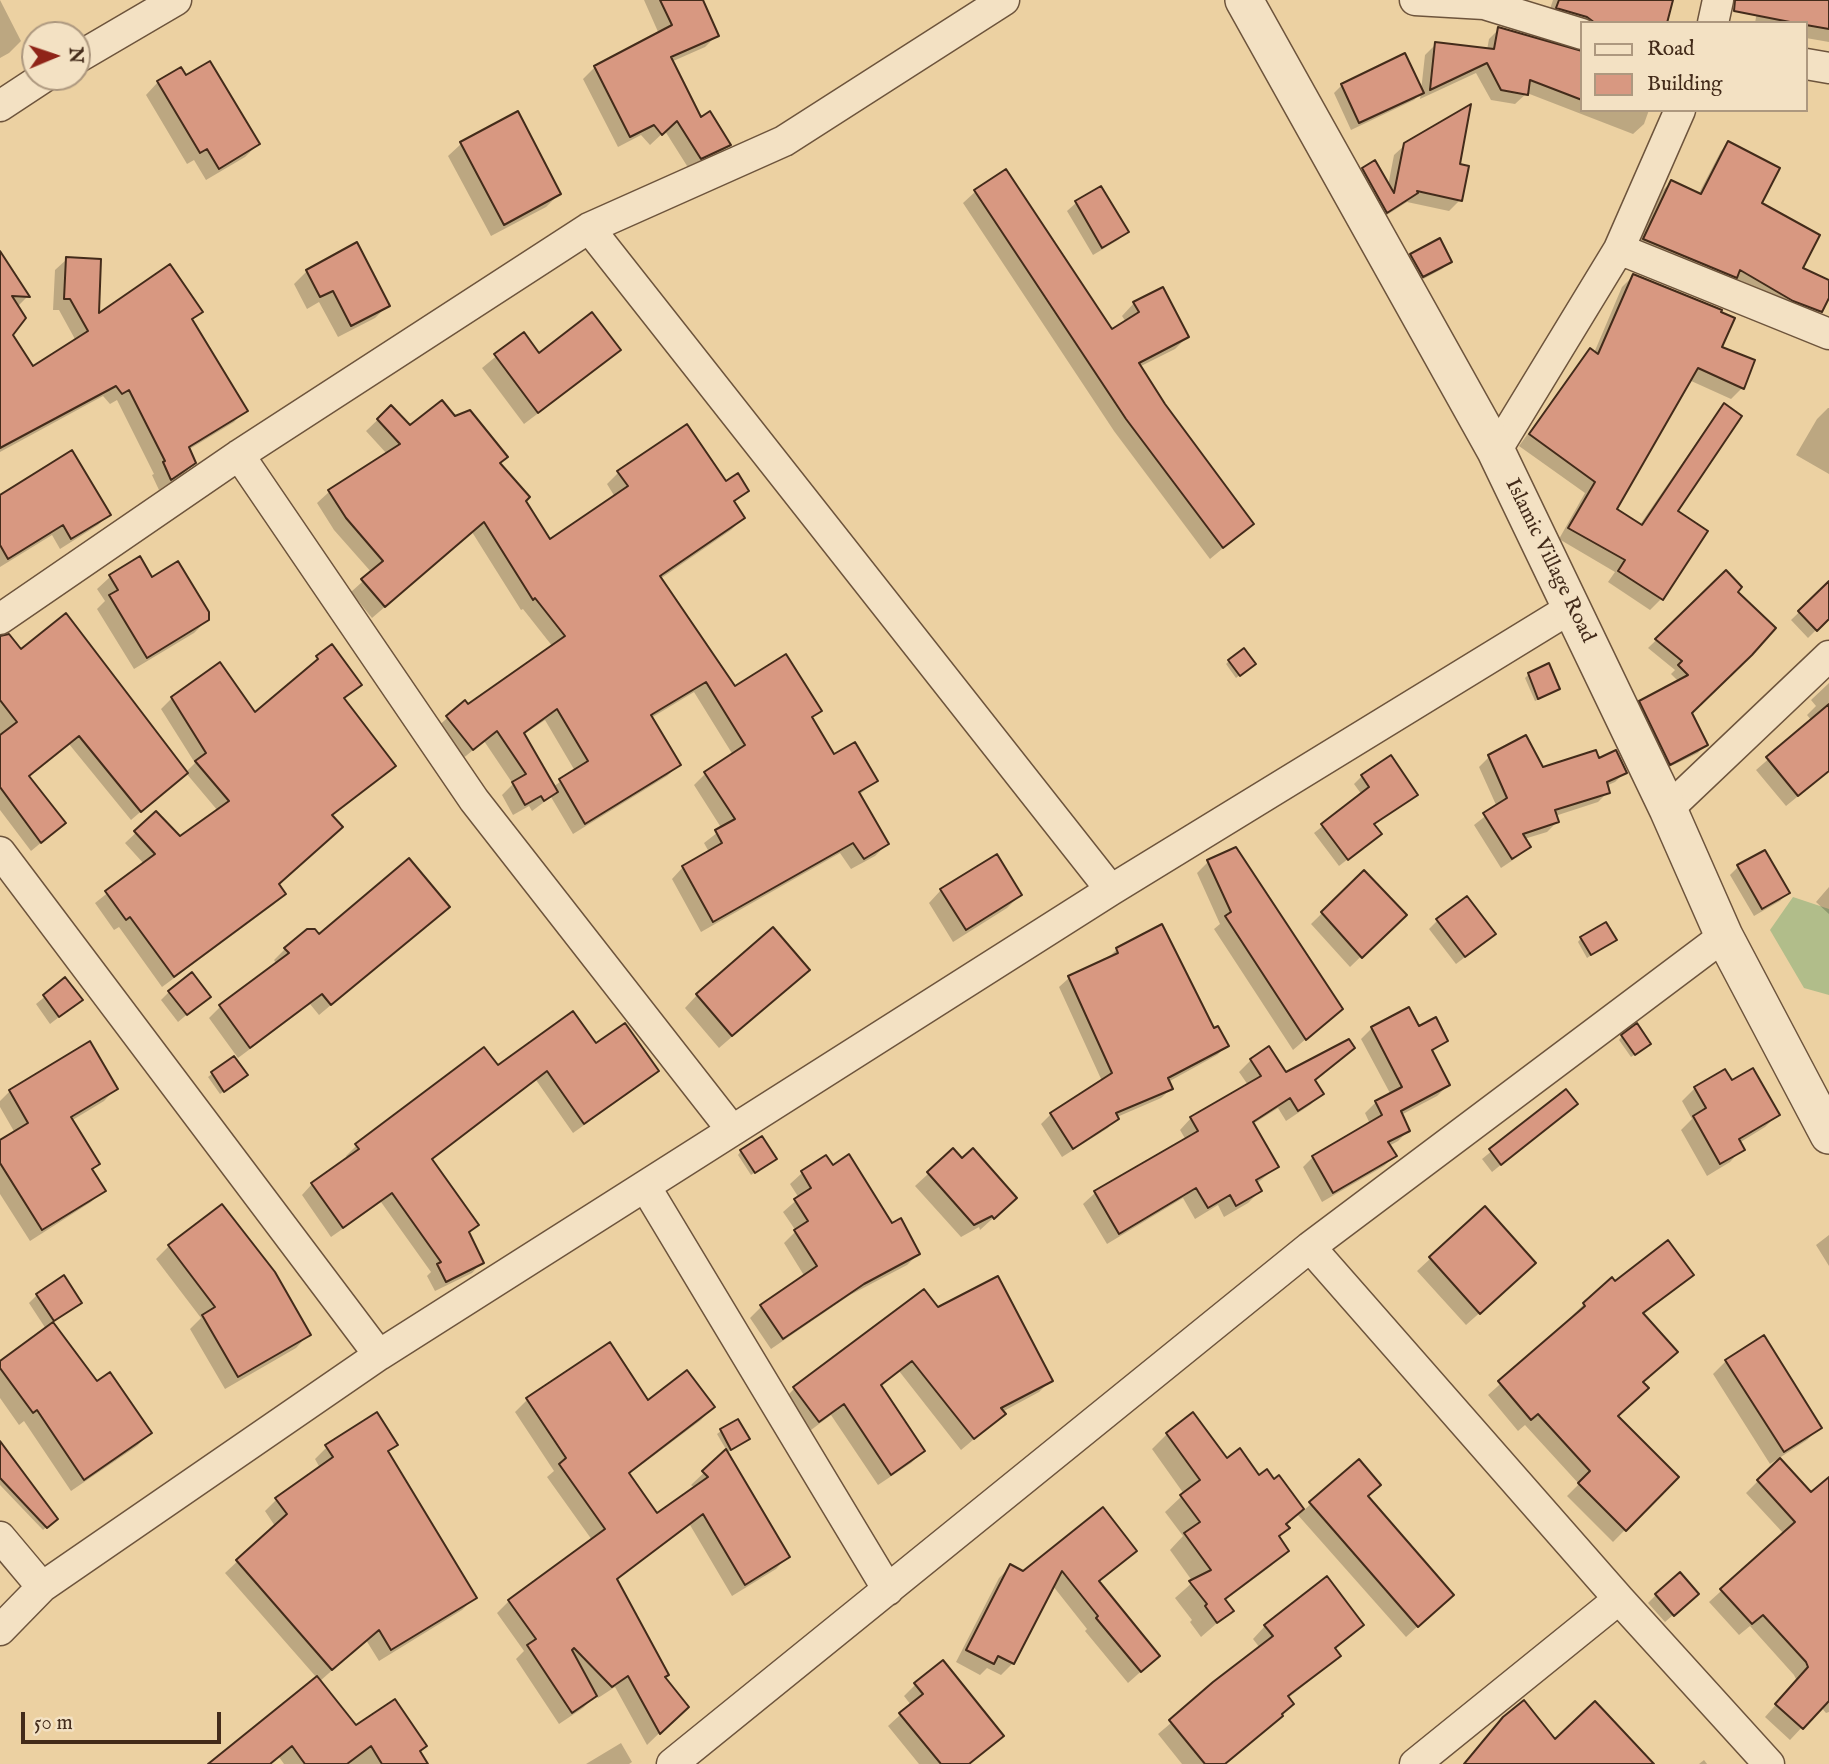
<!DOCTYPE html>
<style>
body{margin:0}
#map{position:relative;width:1829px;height:1764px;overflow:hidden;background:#ecd1a2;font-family:"IM FELL English",serif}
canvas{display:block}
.legend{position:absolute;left:1580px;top:21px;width:228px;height:91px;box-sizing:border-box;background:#f3e1c3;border:2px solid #ad987f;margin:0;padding:9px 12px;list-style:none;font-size:21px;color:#432b1a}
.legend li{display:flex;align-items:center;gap:14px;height:35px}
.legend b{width:35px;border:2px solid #ad987f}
.north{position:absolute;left:21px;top:21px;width:70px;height:70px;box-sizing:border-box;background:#f3e1c3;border:2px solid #ad987f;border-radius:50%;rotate:88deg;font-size:19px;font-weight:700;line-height:28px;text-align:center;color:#432b1a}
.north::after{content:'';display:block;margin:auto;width:24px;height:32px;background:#8f2418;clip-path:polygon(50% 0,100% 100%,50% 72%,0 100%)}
.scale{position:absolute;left:21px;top:1712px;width:200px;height:32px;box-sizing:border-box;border:4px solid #432b1a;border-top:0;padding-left:9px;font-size:21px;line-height:24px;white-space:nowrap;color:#432b1a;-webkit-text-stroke:5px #f3e1c3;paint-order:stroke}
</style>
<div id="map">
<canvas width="1829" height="1764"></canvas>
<ul class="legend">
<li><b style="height:9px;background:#f3e1c3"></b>Road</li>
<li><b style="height:19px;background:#d89881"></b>Building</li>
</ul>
<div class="north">N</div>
<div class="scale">50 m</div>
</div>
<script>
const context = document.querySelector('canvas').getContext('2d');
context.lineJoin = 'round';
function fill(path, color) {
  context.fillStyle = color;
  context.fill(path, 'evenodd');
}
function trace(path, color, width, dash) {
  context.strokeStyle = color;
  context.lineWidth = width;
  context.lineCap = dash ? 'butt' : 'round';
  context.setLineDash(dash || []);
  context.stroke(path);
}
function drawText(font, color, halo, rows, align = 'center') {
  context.font = font + ' "IM FELL English",serif';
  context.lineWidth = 5;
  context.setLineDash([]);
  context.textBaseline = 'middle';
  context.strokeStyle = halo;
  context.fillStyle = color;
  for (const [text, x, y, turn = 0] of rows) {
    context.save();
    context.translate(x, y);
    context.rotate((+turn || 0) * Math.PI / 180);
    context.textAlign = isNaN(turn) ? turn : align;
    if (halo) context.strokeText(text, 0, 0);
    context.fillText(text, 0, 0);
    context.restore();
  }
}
const green = new Path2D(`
 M1793 897 1829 909V995L1804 988 1770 930Z`);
const shadow = new Path2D(`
 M0 0 21 41 9 53 0 58Z
 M644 0H701L717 35 705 47 671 62 700 120 729 145 718 156 689 169 665 131 650 145 641 135 618 147 583 79 595 67 659 34Z
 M1553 0H1671L1665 23H1582L1547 18Z
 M1759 0H1829V42L1806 38V23H1755Z
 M1499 29 1582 53V110H1649L1644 124 1633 134 1527 93 1515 104 1491 100 1476 73 1420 99 1421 93 1414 100 1351 130 1334 93 1342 85 1421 91 1425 55 1436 44 1487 50 1489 39Z
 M185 77 258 144 245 157 206 180 194 160 187 164 146 95 158 82Z
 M517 113 559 194 546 207 491 236 448 156 461 144Z
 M1729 143 1760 204 1800 269 1829 282V294L1821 311 1813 320 1785 308 1734 279 1727 285 1636 247 1663 190 1671 182 1698 195 1721 151Z
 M1406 144 1458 166 1460 200 1449 211 1407 202 1376 222 1352 180 1363 169 1388 186 1394 155Z
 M1101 188 1127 232 1118 240 1093 255 1067 211 1076 203Z
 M976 191 1111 332 1126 322 1122 316 1134 303 1187 337 1175 349 1139 367 1164 405 1252 524 1210 559 1114 431 963 203Z
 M1411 255 1450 261 1442 269 1414 284 1403 263Z
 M0 258 27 297 17 307 11 335 32 368 76 341 59 310H53L55 270 67 259 97 316 200 312 191 321 245 410 234 422 188 450 194 463 182 475 159 490 152 475 154 474 117 400 110 404 103 396 0 452Z
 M307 271 388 305 375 318 338 337 319 302 307 309 294 284Z
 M1633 276 1720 348 1742 388 1731 399 1689 380 1614 510 1639 526 1714 417 1725 406 1675 511 1706 531 1661 599 1650 610 1608 582 1615 572 1559 539 1585 493 1519 446 1580 362 1591 351 1594 353 1622 287Z
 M523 334 539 356 618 349 606 362 524 424 482 368Z
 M391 407 410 427 498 464 549 541 615 497 607 484 619 472 725 483 747 490 733 503 743 518 731 530 660 579 734 689 819 711 811 719 834 757 876 781 859 795 887 844 875 856 851 869 840 853 701 932 672 879 683 867 709 852 704 843 722 829 694 785 705 774 733 755 694 692 651 718 679 765 667 776 573 834 551 797 532 811 529 806 513 815 502 795 513 784 484 741 461 760 435 729 464 703 467 707 553 647 523 609 521 610 472 532 372 618 351 592 372 573 334 530 317 503 329 492 387 454 366 431ZM545 720 575 771 553 787 523 735Z
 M1828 408H1829V474L1796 455 1817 419Z
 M0 497 109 514 98 525 60 549 52 535 0 567Z
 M1726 572 1690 713 1706 744 1698 753 1661 771 1632 710 1640 702 1679 682 1671 674 1675 670 1648 648Z
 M110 577 151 580 207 620 194 633 134 669 97 609 105 601 97 589Z
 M1821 591 1829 599V617L1808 638 1791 620Z
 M0 640 21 652 186 772 195 763 161 709 172 698 255 715 332 647 360 685 343 700 393 766 331 816 278 885 284 894 273 905 162 987 119 927 114 930 95 903 144 864 125 843 156 814 179 839 218 811 186 773 131 820 69 744 28 777 54 832 31 851 0 810Z
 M1229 661 1250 667 1236 678 1226 664Z
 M1529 674 1558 689 1535 701 1525 678Z
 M1829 683V771L1786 806 1756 770 1812 721 1807 715 1816 706 1811 700Z
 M1525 737 1542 769 1598 761 1625 772 1615 782 1606 786 1608 792 1598 802 1555 816 1557 822 1547 832 1524 839 1529 846 1519 856 1501 868 1474 825 1497 807 1479 767 1489 757Z
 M1362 776 1415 794 1373 825 1380 834 1339 866 1314 833 1362 795 1354 784Z
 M1208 862 1341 1009 1293 1050 1214 929 1220 924 1197 873Z
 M1738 867 1788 892 1780 901 1754 916 1730 875Z
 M1364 872 1404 915 1350 967 1311 924Z
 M1829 887V914L1816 902Z
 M941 890 1020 895 1007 908 953 942 929 903Z
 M448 907 319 1015 310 1004 238 1058 209 1018 220 1007 277 965 274 960 285 949 319 936Z
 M1437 921 1485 942 1456 964 1429 929Z
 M1581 938 1615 940 1587 958 1578 942Z
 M1117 949 1213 1030 1227 1046 1217 1055 1168 1082 1171 1089 1161 1098 1117 1117 1108 1128 1062 1157 1041 1124 1051 1114 1102 1081 1059 987 1069 978 1107 959Z
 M65 980 72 1007 50 1024 36 1004Z
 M795 982 719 1048 685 1008 697 995Z
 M169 992 208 997 178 1022 161 1000Z
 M1372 1028H1418L1446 1041 1431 1053 1448 1085 1437 1096 1401 1115 1408 1131 1398 1141 1389 1146 1395 1156 1384 1166 1322 1202 1303 1167 1313 1157 1370 1124 1365 1113 1376 1102 1391 1095 1361 1039Z
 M1622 1036 1646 1047 1631 1057 1619 1040Z
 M596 1046 657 1071 646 1081 573 1133 536 1080 431 1160 476 1225 468 1234 482 1262 472 1273 435 1291 427 1276 431 1272 381 1202 331 1237 302 1195 312 1184 348 1159 346 1156 356 1146 484 1049 498 1068Z
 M1353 1048 1314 1081 1322 1094 1310 1105 1286 1121 1278 1108 1253 1124 1277 1167 1256 1184 1260 1191 1248 1203 1224 1217 1218 1205 1195 1219 1183 1198 1107 1244 1083 1204 1095 1193 1186 1140 1180 1130 1191 1118 1248 1085 1239 1072 1251 1060 1285 1074Z
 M233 1058 242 1079 220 1094 208 1077Z
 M1731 1083 1778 1114 1765 1127 1739 1143 1742 1149 1730 1162 1707 1176 1681 1130 1692 1119 1682 1101 1695 1088Z
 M116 1088 104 1101 71 1121 98 1164 91 1170 103 1190 91 1202 30 1241 0 1194V1142L15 1133 0 1107V1101L10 1091Z
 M1565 1091 1570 1109 1492 1172 1482 1159Z
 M741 1151 771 1162 751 1175 738 1155Z
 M953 1151 1002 1210 980 1230 979 1227 961 1237 915 1186Z
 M802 1173 891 1225 918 1254 907 1265 850 1295 771 1349 750 1318 762 1306 805 1277 784 1243 796 1231 783 1212 799 1198 790 1184Z
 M1485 1208 1521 1276 1466 1325 1417 1271Z
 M1829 1235V1266L1816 1245Z
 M169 1246 308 1335 296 1348 225 1389 190 1329 201 1318 156 1259Z
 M1691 1275 1643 1315 1642 1383 1616 1417 1677 1477 1613 1542 1567 1496 1579 1484 1525 1425 1518 1431 1488 1395 1574 1318 1572 1316 1584 1304 1615 1283Z
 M37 1295 79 1302 52 1323 96 1384 150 1433 137 1446 71 1491 24 1421 19 1425 0 1398V1363L46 1329 29 1303Z
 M937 1309 1051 1380 1039 1392 1002 1412 1003 1414 991 1425 961 1450 899 1371 880 1386 923 1451 911 1463 878 1485 831 1415 807 1433 783 1400 795 1388Z
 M1726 1361 1820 1427 1807 1440 1770 1464 1713 1374Z
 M527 1400 647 1403 713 1407 701 1420 628 1475 657 1516 695 1488 691 1485 727 1451 717 1434 721 1431 738 1421 748 1439 727 1453 788 1556 776 1569 732 1596 690 1525 615 1580 663 1678 686 1707 647 1745 615 1687 598 1698 596 1695 583 1708 559 1724 516 1659 524 1651 497 1613 509 1601 592 1540 547 1477 554 1471 515 1412Z
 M1167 1434 1227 1460 1259 1477 1273 1482 1279 1478 1303 1511 1358 1462 1366 1497 1440 1606 1406 1637 1297 1514 1285 1525 1288 1528 1278 1538 1287 1550 1271 1566 1224 1601 1231 1611 1201 1637 1190 1622 1192 1620 1175 1598 1193 1582 1170 1550 1183 1536 1165 1512 1184 1494 1152 1449Z
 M0 1445 56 1519 43 1530 0 1485Z
 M396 1445 387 1453 474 1598 462 1610 379 1661 366 1640 319 1682 355 1728 426 1764H284L279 1757 270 1764H211L317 1678 225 1573 275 1526 265 1511 277 1499 320 1468 315 1459 327 1447Z
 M1758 1481 1829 1516V1712L1826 1713 1821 1707 1790 1740 1765 1717 1797 1681 1794 1675 1750 1626 1739 1635 1709 1602 1784 1534 1746 1493Z
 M1135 1551 1097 1583 1146 1667 1128 1683 1085 1631 1087 1629 1053 1586 1013 1663 1001 1675 987 1668 980 1675 956 1662 999 1578 1011 1566 1023 1573Z
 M1656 1595 1688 1602 1665 1622 1648 1603Z
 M1362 1625 1334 1650 1339 1656 1326 1668 1288 1698 1292 1704 1268 1729 1225 1764H1182L1158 1734 1260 1648 1253 1639 1265 1626Z
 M916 1684 1002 1736 970 1764H919L888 1726 911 1705 904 1696Z
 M621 1743 632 1762 629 1764H586Z
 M1704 1760 1707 1764H1723H1699Z`);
const building = new Path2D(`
 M660 0H703L719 36 671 57 701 117 710 111 731 145 701 159 677 121 662 135 654 125 630 137 594 66 672 25Z
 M1559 0H1673L1667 23H1595L1587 17 1556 8Z
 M1735 0H1829V29L1806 25V23H1795L1734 11Z
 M1498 27 1582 51V100L1530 80 1528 95 1501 90 1487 63 1430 90 1435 42 1494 49Z
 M1405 53 1424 93 1359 123 1341 84Z
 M210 61 260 144 219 169 207 149 200 153 157 81 181 67 186 75Z
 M1471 104 1460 164 1469 166 1462 201 1417 191 1418 193 1387 213 1362 168 1375 160 1394 193 1404 143Z
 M518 111 561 194 504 225 460 142Z
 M1728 141 1780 168 1762 203 1820 235 1803 268 1829 280V298L1822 312 1793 301 1740 270 1737 278 1643 239 1671 180 1701 194Z
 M1006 169 1112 329 1139 312 1133 302 1163 287 1189 337 1139 363 1165 404 1254 524 1223 548 1126 419 974 190Z
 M1101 186 1129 232 1102 248 1075 201Z
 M1440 238 1452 262 1423 277 1410 254Z
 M357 242 390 306 351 326 333 291 320 297 306 270Z
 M0 251 30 297 12 296 26 318 13 335 33 366 88 331 70 299H64L66 257 101 259 99 313 170 264 203 312 192 319 248 411 189 447 196 463 171 480 163 462 165 461 129 390 122 394 116 386 0 448Z
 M1633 274 1722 310 1721 312 1735 318 1722 347 1755 360 1744 389 1698 368 1617 509 1642 525 1724 403 1742 416 1678 511 1708 531 1663 600 1618 571 1625 560 1568 528 1595 482 1529 434 1590 348 1598 354Z
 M592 312 621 350 538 413 494 354 524 332 539 353Z
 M442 400 455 416 470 410 508 457 500 463 530 497 526 501 550 539 628 486 617 471 687 424 726 481 738 473 749 491 734 501 745 518 660 576 735 686 786 654 822 711 812 717 834 754 855 742 878 781 859 792 889 844 864 859 853 843 713 922 682 866 722 843 715 830 735 819 704 772 745 745 706 682 651 715 681 765 585 824 559 779 588 761 557 709 524 733 558 792 544 801 541 796 525 805 512 782 526 774 497 731 473 750 446 716 465 700 468 704 565 636 535 598 533 600 484 522 385 607 361 579 383 561 346 518 328 490 400 444 377 419 391 405 410 425Z
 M72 450 111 515 71 539 63 525 8 559 0 545V495Z
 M140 556 152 577 178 561 209 612V620L147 658 109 595 118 590 109 575Z
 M1726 570 1742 587 1738 592 1776 628 1752 655 1692 713 1708 745 1670 765 1639 701 1688 675 1678 665 1682 661 1655 639Z
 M1829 581V619L1817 631 1798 611Z
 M66 613 188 773 141 812 79 736 29 776 66 823 41 843 0 787V735L17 722 0 700V636L9 634 21 649Z
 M332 644 362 685 344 698 396 766 332 815 343 827 279 884 286 894 174 977 130 917 126 920 105 891 155 854 134 831 156 811 180 836 229 801 195 761 206 753 171 697 220 662 255 712 318 659 316 656Z
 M1244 648 1256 664 1240 676 1228 660Z
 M1549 663 1560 689 1538 699 1528 673Z
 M1829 704V771L1798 796 1766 757Z
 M1526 735 1543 767 1596 750 1599 758 1616 750 1627 773 1607 782 1610 793 1555 810 1559 822 1523 834 1531 847 1512 859 1483 813 1507 798 1488 755Z
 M1391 755 1418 795 1374 824 1382 834 1348 860 1321 824 1369 787 1361 775Z
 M1236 847 1343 1009 1306 1040 1225 916 1231 912 1207 860Z
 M1765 850 1790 893 1762 909 1737 865Z
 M997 854 1022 895 966 930 940 889Z
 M409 858 450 907 331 1005 322 994 250 1048 219 1005 289 953 284 948 307 929H315L319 934Z
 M1364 870 1407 915 1362 958 1321 912Z
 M1467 896 1496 934 1465 957 1436 919Z
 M1606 922 1617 940 1591 955 1580 937Z
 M1162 924 1214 1028 1218 1026 1229 1046 1168 1078 1173 1089 1116 1113 1119 1119 1073 1149 1050 1113 1112 1073 1068 976 1118 953 1116 948Z
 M773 927 810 970 732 1036 696 994Z
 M192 972 211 997 187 1015 168 991Z
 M65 977 83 1000 59 1017 43 995Z
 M1409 1007 1419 1026 1436 1017 1448 1041 1432 1050 1450 1085 1401 1111 1410 1131 1388 1142 1397 1156 1333 1193 1312 1156 1382 1115 1375 1101 1402 1087 1371 1027Z
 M573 1011 596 1043 625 1023 659 1071 584 1124 547 1071 432 1159 479 1225 469 1232 484 1263 446 1282 437 1264 441 1262 392 1193 343 1228 311 1183 359 1149 355 1144 484 1047 498 1065Z
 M1637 1023 1651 1044 1635 1055 1621 1035Z
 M1349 1039 1355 1048 1315 1080 1324 1094 1298 1111 1290 1098 1253 1122 1279 1167 1256 1180 1262 1191 1236 1206 1230 1195 1208 1208 1196 1188 1119 1234 1094 1191 1198 1131 1190 1117 1261 1076 1250 1059 1269 1046 1286 1072Z
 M90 1041 118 1089 71 1117 100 1164 92 1169 106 1191 42 1230 0 1163V1140L28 1123 9 1090Z
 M234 1056 248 1075 224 1092 211 1072Z
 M1753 1068 1780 1115 1739 1139 1745 1150 1720 1164 1693 1116 1706 1108 1694 1087 1725 1069 1732 1080Z
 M1566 1089 1578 1104 1501 1165 1489 1149Z
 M762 1136 777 1159 755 1173 740 1150Z
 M953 1148 962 1158 973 1148 1017 1198 994 1219 992 1216 974 1225 927 1172Z
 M849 1154 892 1223 901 1218 920 1254 864 1284 783 1339 760 1305 817 1266 794 1230 808 1221 794 1199 811 1188 801 1171 826 1155 833 1165Z
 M222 1204 275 1272 311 1335 238 1377 202 1315 215 1307 168 1245Z
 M1485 1206 1536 1263 1480 1314 1429 1257Z
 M1668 1240 1694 1275 1643 1313 1678 1352 1643 1382 1649 1388 1618 1416 1679 1477 1626 1531 1578 1483 1590 1471 1538 1414 1531 1420 1498 1381 1585 1306 1583 1303 1612 1277 1615 1281Z
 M64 1275 82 1303 54 1321 36 1294Z
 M998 1276 1053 1381 1001 1408 1006 1414 974 1439 912 1361 881 1385 925 1451 891 1475 844 1404 819 1422 793 1387 924 1289 938 1307Z
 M53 1322 97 1381 110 1372 152 1433 84 1480 37 1410 33 1413 0 1368V1361Z
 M1764 1335 1822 1428 1784 1452 1725 1360Z
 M610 1342 648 1400 687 1370 715 1407 629 1473 657 1513 708 1477 702 1471 726 1449 790 1557 745 1585 703 1514 617 1579 669 1675 665 1677 689 1707 660 1734 628 1676 612 1687 574 1648 572 1650 597 1696 572 1713 527 1645 536 1639 508 1600 605 1529 559 1464 566 1458 526 1398Z
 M377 1412 398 1445 388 1451 477 1598 391 1650 379 1630 332 1670 236 1560 287 1514 275 1498 333 1457 325 1445Z
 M1193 1412 1227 1458 1240 1448 1259 1475 1267 1469 1274 1479 1279 1475 1304 1509 1286 1524 1290 1528 1279 1536 1289 1551 1225 1599 1234 1611 1217 1623 1205 1606 1207 1604 1189 1581 1211 1570 1184 1533 1200 1522 1180 1495 1200 1480 1166 1433Z
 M738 1419 750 1439 731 1450 720 1429Z
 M0 1441 58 1519 47 1528 0 1478Z
 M1780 1458 1811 1492 1829 1477V1701L1803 1729 1775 1704 1808 1667 1806 1662 1763 1615 1752 1624 1720 1589 1795 1522 1757 1480Z
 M1359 1459 1381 1485 1368 1496 1454 1595 1418 1627 1309 1502Z
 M1103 1507 1137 1551 1099 1581 1160 1656 1141 1672 1096 1618 1098 1616 1062 1571 1014 1664 998 1656 994 1664 966 1650 1010 1564 1023 1571Z
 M1680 1572 1699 1594 1674 1616 1655 1594Z
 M1327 1576 1364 1625 1335 1648 1341 1656 1288 1696 1294 1704 1282 1714 1283 1716 1225 1764H1205L1169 1720 1213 1682 1273 1636 1264 1625Z
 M943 1660 1004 1736 969 1764H941L899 1713 923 1694 914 1683Z
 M317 1676 356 1725 395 1699 427 1746 420 1751 428 1764H382L371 1746 347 1764H305L292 1746 270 1764H208Z
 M1524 1700 1555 1739 1595 1701 1654 1764H1464L1503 1717Z`);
const minor = new Path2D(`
 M1415 0 1484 4 1582 34
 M1713 23 1718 0
 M77 58 176 0
 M1806 64 1829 68
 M0 106 44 77
 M589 228 1111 890
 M1619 249 1829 334
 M1496 451 1619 249 1680 110
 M239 455 474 800 732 1130
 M0 619 239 455 589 228 784 141 1004 0
 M1668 809 1829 656
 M0 852 379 1355
 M645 1186 888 1590
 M1310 1247 1619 1599 1769 1764
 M0 1537 42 1587
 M0 1630 42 1587 379 1355 1111 890 1571 608
 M672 1764 1310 1247 1724 936
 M1415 1764 1619 1599`);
const tertiary = new Path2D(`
 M1244 0 1496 451 1668 809 1724 936 1829 1135`);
const streetNames = [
 ["Islamic Village Road",1549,561,64]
];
fill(green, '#b1bd8a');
fill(shadow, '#0003');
fill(building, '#d89881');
trace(building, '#432b1a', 2);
trace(minor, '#6d543c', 33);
trace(tertiary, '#6d543c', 40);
trace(minor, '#f3e1c3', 30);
trace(tertiary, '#f3e1c3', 37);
drawText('21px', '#432b1a', '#f3e1c3', streetNames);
</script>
